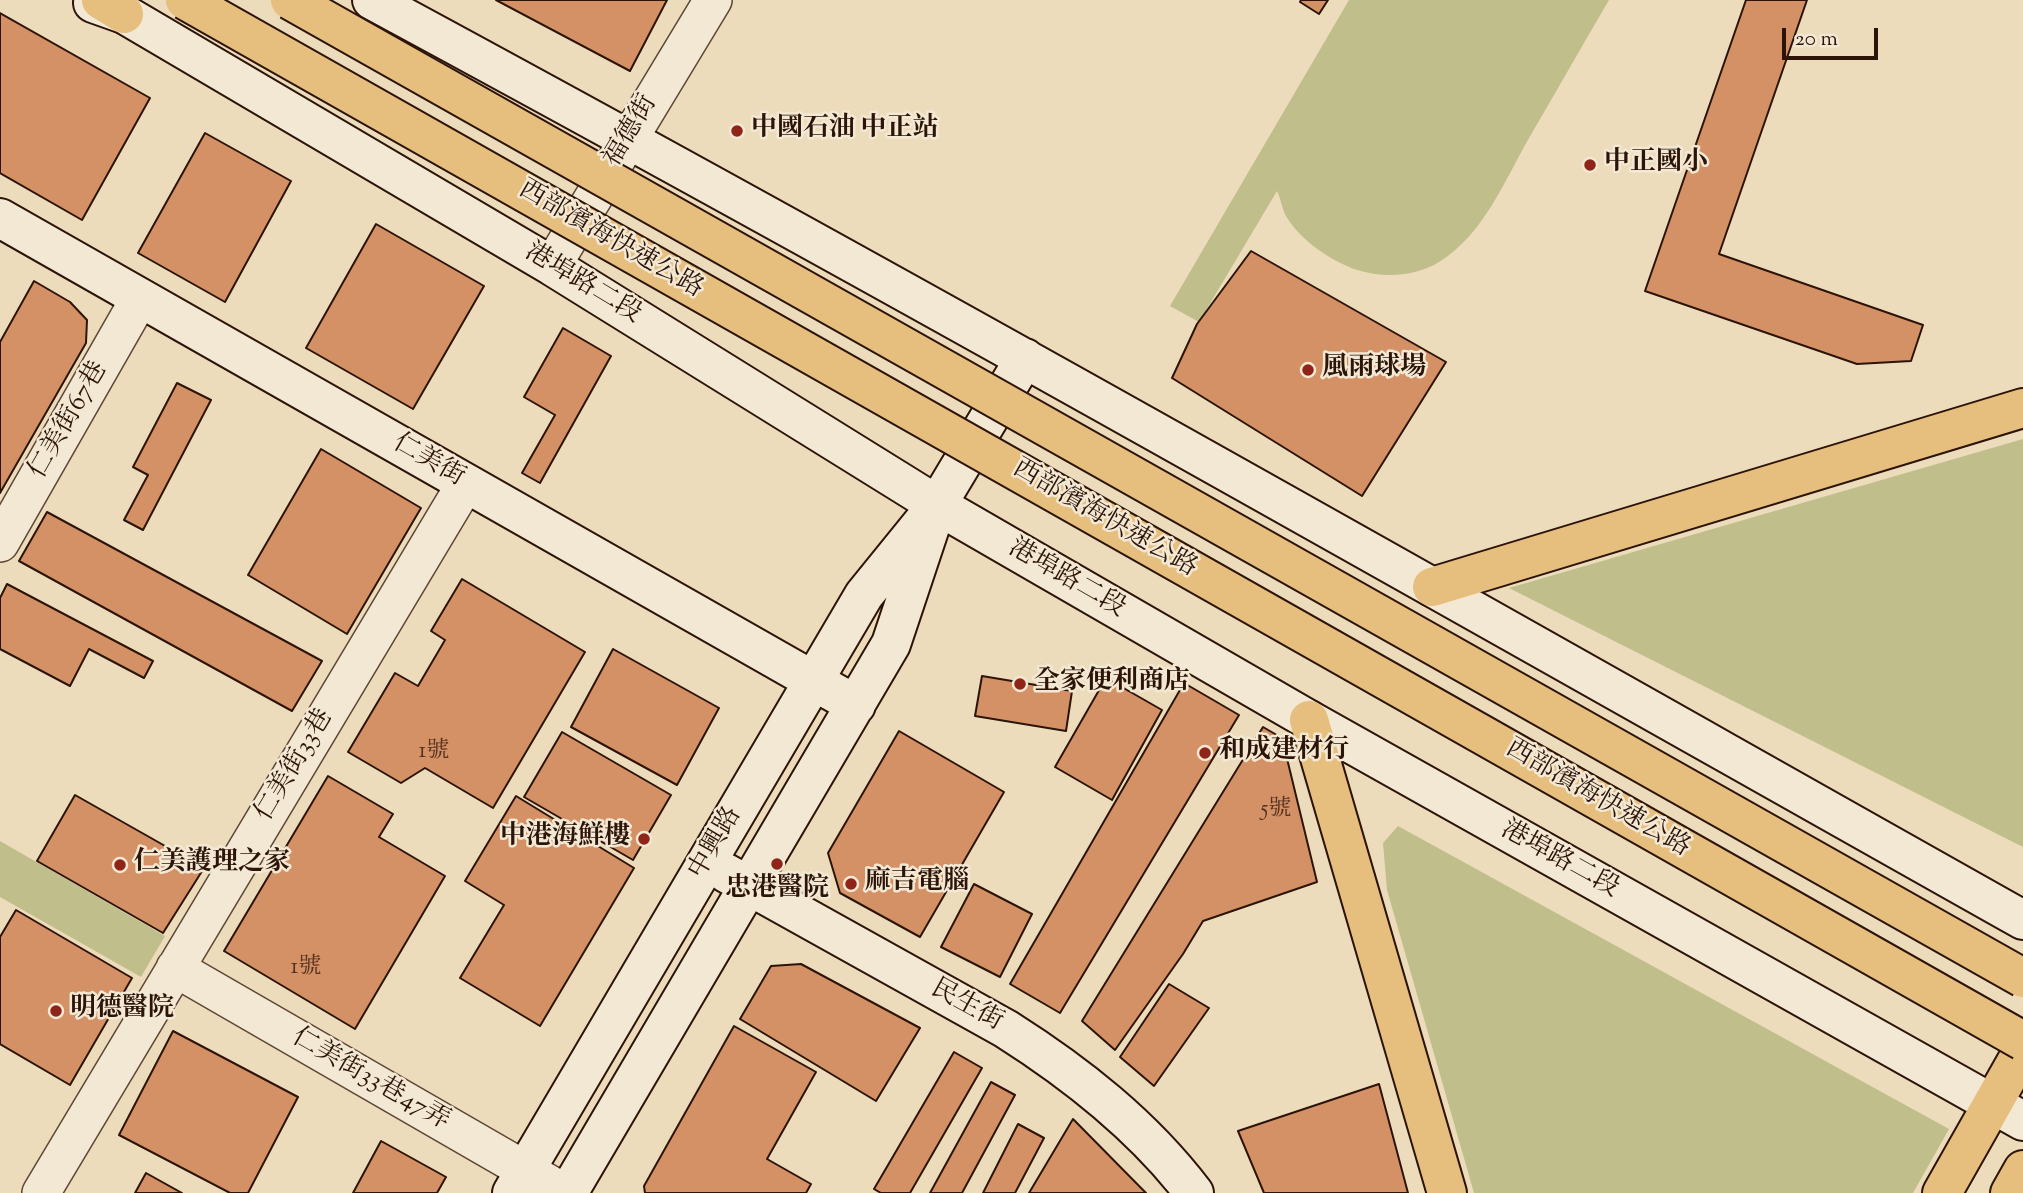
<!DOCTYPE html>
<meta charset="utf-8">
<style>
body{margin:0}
#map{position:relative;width:2023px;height:1193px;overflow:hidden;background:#eddcbc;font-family:"Sorts Mill Goudy",serif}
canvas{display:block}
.scale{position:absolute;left:1782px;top:28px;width:96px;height:32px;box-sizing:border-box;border:4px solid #2c1408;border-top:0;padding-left:9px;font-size:21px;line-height:24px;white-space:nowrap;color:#2c1408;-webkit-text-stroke:5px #f3e8d3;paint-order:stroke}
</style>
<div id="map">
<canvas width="2023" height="1193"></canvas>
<div class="scale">20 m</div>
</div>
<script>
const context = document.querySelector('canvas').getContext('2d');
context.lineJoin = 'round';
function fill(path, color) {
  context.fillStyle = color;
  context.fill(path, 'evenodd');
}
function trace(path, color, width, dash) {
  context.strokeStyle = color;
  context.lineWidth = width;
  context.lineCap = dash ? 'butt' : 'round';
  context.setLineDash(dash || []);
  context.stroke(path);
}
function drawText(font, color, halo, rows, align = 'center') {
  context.font = font + ' "Sorts Mill Goudy","Noto Serif TC",serif';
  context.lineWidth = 5;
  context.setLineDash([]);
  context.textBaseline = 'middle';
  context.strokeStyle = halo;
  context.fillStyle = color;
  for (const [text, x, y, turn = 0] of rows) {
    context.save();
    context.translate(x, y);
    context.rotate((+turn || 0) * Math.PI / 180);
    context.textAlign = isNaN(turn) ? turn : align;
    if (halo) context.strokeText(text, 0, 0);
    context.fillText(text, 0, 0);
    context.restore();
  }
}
const green = new Path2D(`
 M1349 0H1609C1582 46 1556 92 1529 138 1504 182 1483 235 1439 262 1415 277 1383 278 1357 270 1331 261 1301 241 1286 216 1282 209 1281 199 1277 191L1199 322 1170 306Z
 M2023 439V847L1509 588Z
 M1398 826 1949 1129 1913 1193H1474L1387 890 1383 843Z
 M0 841 165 936 141 977 0 897Z`);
const building = new Path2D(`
 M496 0H667L630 71Z
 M1301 0H1328L1319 14 1300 2Z
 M1746 0H1807L1719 254 1923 325 1911 361 1857 364 1645 291Z
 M0 13 150 98 82 220 0 173Z
 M205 133 291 181 225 302 138 253Z
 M376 224 484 286 413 409 306 348Z
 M1251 251 1446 362 1362 496 1172 378 1197 324Z
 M34 281 70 302 87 320 86 343 0 493V342Z
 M563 328 611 356 540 483 522 473 555 415 524 397Z
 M177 383 211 400 143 530 124 520 148 475 133 467Z
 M321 449 421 508 347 634 248 575Z
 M47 512 322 661 292 711 19 561Z
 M462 579 585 652 493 808 425 768 401 783 348 752 395 673 418 686 445 640 431 631Z
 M7 584 153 661 144 678 89 649 70 686 0 649V598Z
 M613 649 719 708 677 785 571 727Z
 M982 676 1072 691 1066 731 975 716Z
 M1106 678 1162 710 1112 800 1055 767Z
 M1184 683 1239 715 1060 1013 1010 984Z
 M1263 727 1282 738 1317 882 1203 921 1183 954 1115 1050 1082 1021Z
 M899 731 1004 792 920 937 840 893 828 853Z
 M562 732 671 795 633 860 524 797Z
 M328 776 393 814 379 837 445 876 355 1029 224 951Z
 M75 795 204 868 163 933 37 861Z
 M516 796 634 868 540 1026 460 978 504 905 465 881Z
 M974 884 1032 914 1000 977 941 947Z
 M16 910 132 978 70 1085 0 1044V937Z
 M801 964 920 1028 876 1101 740 1019 771 966Z
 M1169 984 1209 1008 1154 1086 1120 1057Z
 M734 1026 816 1072 767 1159 811 1184 806 1193H645L644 1186Z
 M173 1031 298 1097 248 1193H230L119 1135Z
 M954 1052 982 1068 910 1193H881L874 1189Z
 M991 1082 1015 1095 962 1193H930Z
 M1379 1084 1408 1193H1264L1238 1131Z
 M1073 1119 1146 1193H1029Z
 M1018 1124 1044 1138 1015 1193H983Z
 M381 1141 446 1177 437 1193H353Z
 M146 1173 182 1193H135Z`);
const street = new Path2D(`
 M552 266 713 0
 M0 543 140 298
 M175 968 565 1193
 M41 1193 466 483`);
const secondary = new Path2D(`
 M372 0C926 299 1474 611 2023 920
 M93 3 124 14 552 266 937 505 1309 720 2023 1121
 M0 218 856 705
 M726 873 1006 1029C1077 1074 1143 1126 1194 1193
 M512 1193 864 595 937 505 1025 358
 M568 1193 891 644 930 527`);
const primary = new Path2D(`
 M1432 587 2023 408
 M1309 720 1447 1193
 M1942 1193 2023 1050
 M2010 1193 2023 1170`);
const highway = new Path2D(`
 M101 0 124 14`);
const highwayBridge = new Path2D(`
 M185 0 2023 1041
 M290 0 2023 978`);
const markers = [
 [737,131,7,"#8f2418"],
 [1590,165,7,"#8f2418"],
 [1308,370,7,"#8f2418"],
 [1020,684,7,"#8f2418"],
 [1205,753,7,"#8f2418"],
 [644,839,7,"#8f2418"],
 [777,864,7,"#8f2418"],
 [120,865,7,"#8f2418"],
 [851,884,7,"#8f2418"],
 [56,1011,7,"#8f2418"]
];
const numberNames = [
 ["1號",434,753],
 ["5號",1276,811],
 ["1號",306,969]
];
const poiNames = [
 ["中國石油 中正站",751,131],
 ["中正國小",1604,165],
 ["風雨球場",1322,370],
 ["全家便利商店",1034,684],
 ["和成建材行",1219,753],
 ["中港海鮮樓",630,839,"right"],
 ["仁美護理之家",134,865],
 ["麻吉電腦",865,884],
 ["忠港醫院",777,891,"center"],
 ["明德醫院",70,1011]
];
const streetNames = [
 ["福德街",632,132,-59],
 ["西部濱海快速公路",610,241,30],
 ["港埠路二段",582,285,31],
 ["仁美街67巷",70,421,-60],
 ["仁美街",428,462,30],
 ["西部濱海快速公路",1104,520,30],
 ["港埠路二段",1066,580,30],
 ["仁美街33巷",296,766,-59],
 ["西部濱海快速公路",1597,800,30],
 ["中興路",717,844,-60],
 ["港埠路二段",1559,861,29],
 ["民生街",966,1007,29],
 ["仁美街33巷47弄",370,1081,30]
];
fill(green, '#c0be8b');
fill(building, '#d59166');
trace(building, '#2c1408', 2);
trace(street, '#5c4635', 40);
trace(secondary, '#2c1408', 42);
trace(primary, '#2c1408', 42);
trace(highway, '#2c1408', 42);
trace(street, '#f3e8d3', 37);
trace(secondary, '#f3e8d3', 38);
trace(primary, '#e6be7e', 38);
trace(highway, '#e6be7e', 38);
trace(highwayBridge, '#2c1408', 42, []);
trace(highwayBridge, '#e6be7e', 38);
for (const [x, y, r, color] of markers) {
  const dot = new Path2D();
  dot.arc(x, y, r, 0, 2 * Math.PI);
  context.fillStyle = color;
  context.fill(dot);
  trace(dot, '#f3e8d3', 2.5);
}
drawText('23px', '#563320', null, numberNames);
drawText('bold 26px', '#2c1408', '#f3e8d3', poiNames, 'left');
drawText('26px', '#2c1408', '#f3e8d3', streetNames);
</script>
